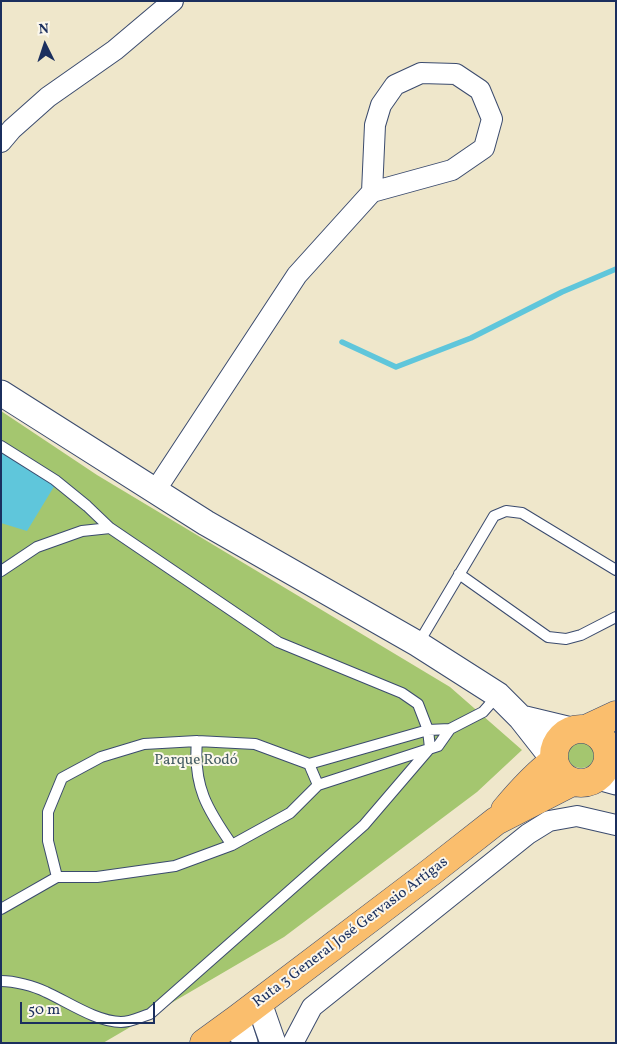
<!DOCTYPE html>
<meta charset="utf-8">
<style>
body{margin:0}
#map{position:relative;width:617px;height:1044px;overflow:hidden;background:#efe7cb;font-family:Vollkorn,serif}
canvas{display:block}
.frame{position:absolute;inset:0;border:2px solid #1b2f5e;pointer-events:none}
.north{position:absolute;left:20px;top:20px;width:50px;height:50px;-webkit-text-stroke:4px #fbf7ec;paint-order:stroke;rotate:356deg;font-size:14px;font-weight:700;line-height:20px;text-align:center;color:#1b2f5e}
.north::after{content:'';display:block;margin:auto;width:18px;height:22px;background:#1b2f5e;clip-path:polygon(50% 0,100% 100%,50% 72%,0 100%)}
.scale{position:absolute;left:20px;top:1002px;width:135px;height:22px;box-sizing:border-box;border:2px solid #1b2f5e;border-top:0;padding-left:6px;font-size:15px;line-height:18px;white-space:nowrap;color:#1b2f5e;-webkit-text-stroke:4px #fbf7ec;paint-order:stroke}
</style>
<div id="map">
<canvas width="617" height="1044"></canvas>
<div class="frame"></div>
<div class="north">N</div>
<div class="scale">50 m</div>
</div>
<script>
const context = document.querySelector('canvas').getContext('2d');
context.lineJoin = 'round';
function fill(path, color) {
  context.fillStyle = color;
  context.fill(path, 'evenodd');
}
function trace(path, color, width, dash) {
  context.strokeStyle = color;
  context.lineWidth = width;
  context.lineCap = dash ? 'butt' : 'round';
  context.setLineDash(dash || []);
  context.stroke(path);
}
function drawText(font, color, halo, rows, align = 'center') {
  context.font = font + ' Vollkorn,serif';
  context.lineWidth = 4;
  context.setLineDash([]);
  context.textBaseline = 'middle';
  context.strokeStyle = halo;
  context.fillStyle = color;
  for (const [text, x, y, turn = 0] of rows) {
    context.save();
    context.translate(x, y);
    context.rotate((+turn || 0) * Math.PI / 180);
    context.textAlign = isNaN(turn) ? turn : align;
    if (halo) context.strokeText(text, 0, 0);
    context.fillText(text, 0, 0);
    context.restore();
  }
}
const green = new Path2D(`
 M1 411 97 475 450 687 522 750 477 792 284 937 103 1043H1Z
 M567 754a14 14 0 1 1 28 0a14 14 0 1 1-28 0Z`);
const water = new Path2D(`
 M1 453 58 480 27 531 1 523Z`);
const stream = new Path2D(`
 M342 342 396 367 471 338 562 292 616 269`);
const service = new Path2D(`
 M1 446 55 480 87 506 110 528
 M1 571 37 547 82 531 110 528 278 642 402 693 418 704 428 730 430 748 364 825 150 1014C140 1017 131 1022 121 1022 97 1022 68 1002 46 992 34 986 14 981 1 981
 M459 574 548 637 566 639 581 635 616 617
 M418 644 494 516 506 511 522 513 616 570
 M197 741C193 786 207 809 232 845
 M309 764 318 785
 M57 877 48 841V812L62 778 101 757 144 744 197 741 255 744 309 764 428 730 450 729 483 712 498 695
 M1 909 57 877H97L175 866 232 845 290 813 318 785 438 746 450 729`);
const minor = new Path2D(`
 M1 142 12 129 48 97 115 50 173 1
 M155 491 297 275 372 192 452 170 484 148 492 119 480 90 456 74 421 73 395 85 381 105 375 125 372 192
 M293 1043 312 1007 528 834 549 821 577 816 616 825`);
const tertiary = new Path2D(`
 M1 393 206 523 418 644 498 695 521 718 554 760
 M521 718 571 730
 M608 754 616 756
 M598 777 616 782
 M259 1003 273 1043
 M237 1019 245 1043`);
const trunk = new Path2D(`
 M554 756a27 27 0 1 1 54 0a27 27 0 1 1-54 0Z
 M586 729 616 715
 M505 810C520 792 535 775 554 761
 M204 1043 237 1019 431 872 496 821 572 782`);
const parkNames = [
 ["Parque Rodó",196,761]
];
const streetNames = [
 ["Ruta 3 General José Gervasio Artigas",351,933,-37]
];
fill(green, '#a4c66f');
fill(water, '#5fc6db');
trace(stream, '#5fc6db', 5.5);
trace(service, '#3b4b6e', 12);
trace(minor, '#3b4b6e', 22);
trace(tertiary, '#3b4b6e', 27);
trace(trunk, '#3b4b6e', 29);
trace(service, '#fff', 10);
trace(minor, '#fff', 20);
trace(tertiary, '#fff', 25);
trace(trunk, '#fabe6d', 28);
drawText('15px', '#445c63', '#fbf7ec', parkNames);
drawText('15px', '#1b2f5e', '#fbf7ec', streetNames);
</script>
